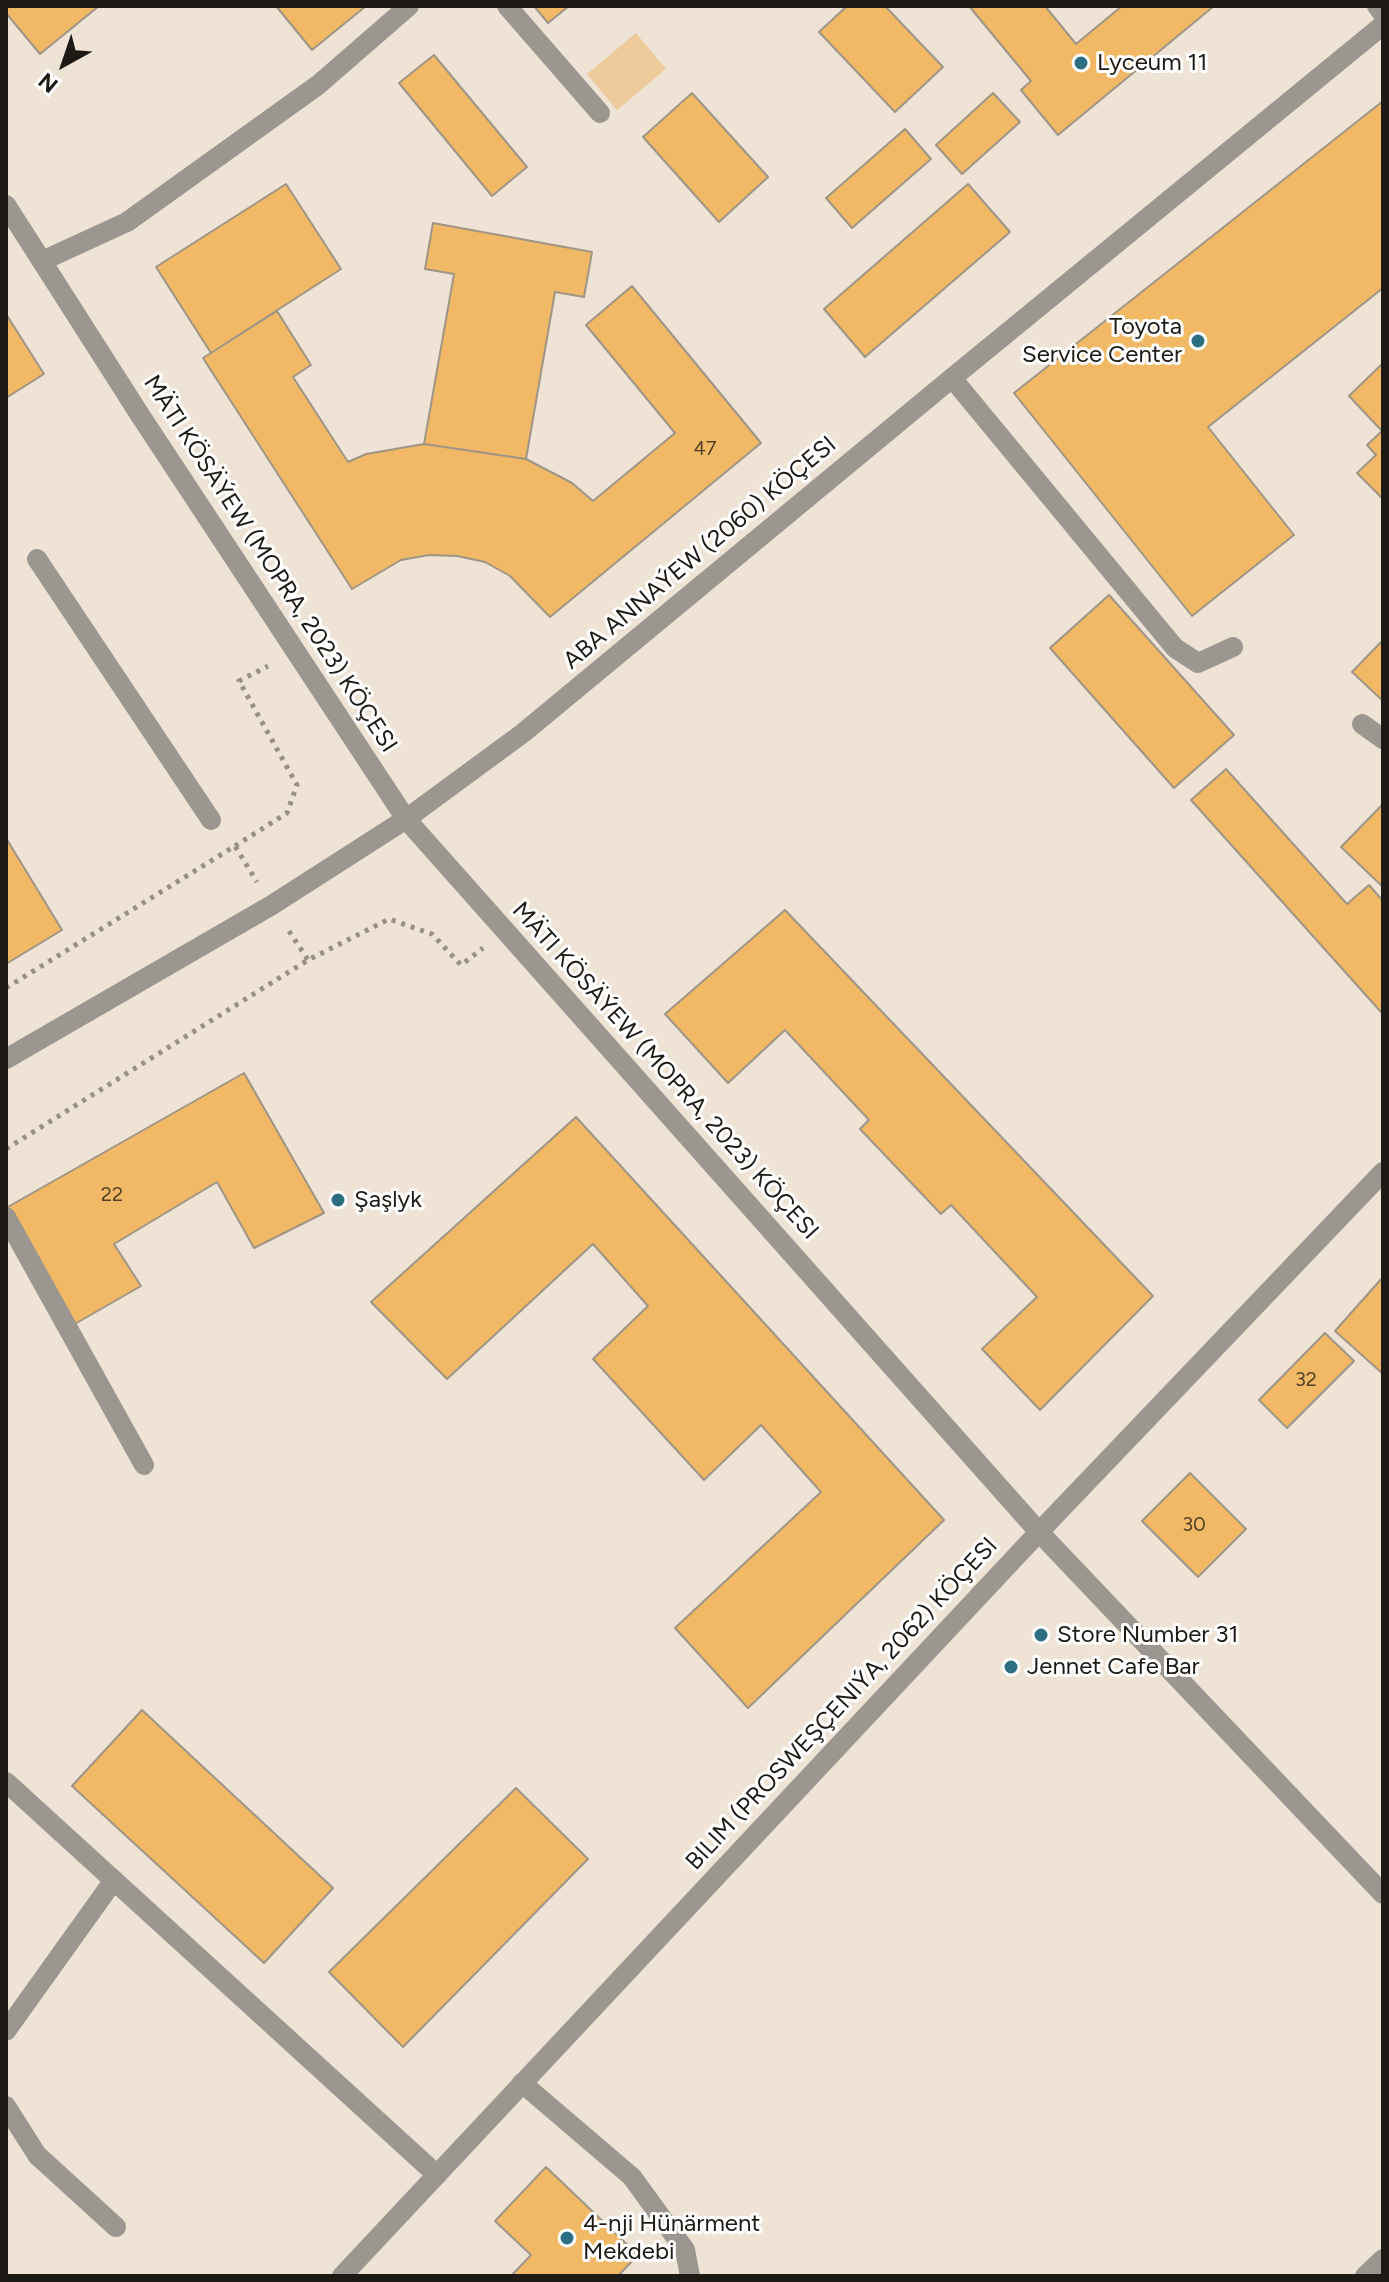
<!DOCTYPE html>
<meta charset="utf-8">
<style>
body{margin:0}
#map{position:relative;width:1389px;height:2282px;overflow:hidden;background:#eee3d4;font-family:Figtree,sans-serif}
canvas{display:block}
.frame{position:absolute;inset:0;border:8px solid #1d1914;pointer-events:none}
.north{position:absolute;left:24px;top:24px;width:80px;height:80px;-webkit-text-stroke:6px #fff;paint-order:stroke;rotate:220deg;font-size:22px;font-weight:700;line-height:32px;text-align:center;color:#1d1914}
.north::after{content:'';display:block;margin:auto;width:28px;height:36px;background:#1d1914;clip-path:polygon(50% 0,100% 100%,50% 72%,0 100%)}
</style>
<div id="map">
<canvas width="1389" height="2282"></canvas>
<div class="frame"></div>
<div class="north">N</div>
</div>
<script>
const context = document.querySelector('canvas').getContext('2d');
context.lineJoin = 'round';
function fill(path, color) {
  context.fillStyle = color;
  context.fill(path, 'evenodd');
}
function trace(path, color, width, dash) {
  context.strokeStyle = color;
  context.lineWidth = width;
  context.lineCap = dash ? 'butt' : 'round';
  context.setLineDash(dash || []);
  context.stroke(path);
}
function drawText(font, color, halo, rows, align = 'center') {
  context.font = font + ' Figtree,sans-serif';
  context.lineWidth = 6;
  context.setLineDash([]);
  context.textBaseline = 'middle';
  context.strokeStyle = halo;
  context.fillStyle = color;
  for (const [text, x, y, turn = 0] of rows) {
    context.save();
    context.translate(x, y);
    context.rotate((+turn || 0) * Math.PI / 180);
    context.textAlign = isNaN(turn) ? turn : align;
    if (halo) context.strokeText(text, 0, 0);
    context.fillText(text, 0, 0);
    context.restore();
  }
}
const green = new Path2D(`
 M636 33 666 69 617 110 587 74Z`);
const building = new Path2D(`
 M6 6H99L40 54 6 13Z
 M276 6H366L312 50Z
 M534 6H569L548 23Z
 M847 6H885L943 67 895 112 819 32Z
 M969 6H1045L1076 44 1122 6H1214L1058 135 1021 90 1031 81Z
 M434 55 527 167 492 196 399 83Z
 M692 93 768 177 719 222 643 137Z
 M993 93 1020 122 962 174 936 145Z
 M1383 101V288L1208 427 1294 535 1192 616 1014 393Z
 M905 129 931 159 852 228 826 198Z
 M286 184 341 269 211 353 156 267Z
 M968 184 1010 232 865 357 824 309Z
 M433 223 592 252 584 297 555 292 526 459 424 444 454 274 425 269Z
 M632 286 761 443 550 617 510 576 485 562 457 556 429 555 401 560 352 589 203 358 277 311 311 365 293 377 348 462 366 454 424 444 526 459 572 483 593 501 675 433 586 325Z
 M6 314 44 374 6 398Z
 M1383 363V499L1357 473 1376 455 1367 445 1382 431 1349 396Z
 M1109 595 1234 735 1174 788 1050 648Z
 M1383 640V701L1352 672Z
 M1226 769 1347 904 1369 885 1383 901V1010L1381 1012 1191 800Z
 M1383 804V887L1341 847Z
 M6 838 62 930 6 964Z
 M785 910 1153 1296 1040 1410 982 1349 1037 1297 951 1205 941 1214 860 1129 869 1120 785 1030 728 1083 665 1014Z
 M244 1073 324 1213 254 1248 217 1182 114 1244 141 1286 73 1325 6 1208Z
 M576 1117 944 1520 748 1708 675 1628 821 1492 761 1425 704 1480 593 1359 648 1306 593 1244 447 1379 371 1302Z
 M1383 1277V1374L1335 1331Z
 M1325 1333 1354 1361 1287 1428 1259 1400Z
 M1190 1473 1246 1529 1198 1577 1142 1521Z
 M142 1710 333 1888 264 1963 72 1786Z
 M516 1788 588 1859 403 2047 329 1972Z
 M546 2167 638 2255 618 2276H511L531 2255 495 2221Z`);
const path = new Path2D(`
 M235 846 287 813 297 785 239 681 268 666
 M289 931 308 960
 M6 988 235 846 257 882
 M6 1149 308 960 389 919 432 934 461 965 483 948`);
const service = new Path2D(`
 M507 6 600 113
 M1377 6 1383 14
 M42 261 127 222 318 85 409 6
 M952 378 1175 648 1198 663 1233 647
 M37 559 211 820
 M1362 724 1383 739
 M6 1217 144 1465
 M6 1782 437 2175
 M6 2031 114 1880
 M522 2083 632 2177 685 2250 690 2276
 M6 2106 37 2155 116 2227
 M1365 2276 1383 2259`);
const minor = new Path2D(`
 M406 819 1039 1532 1383 1894
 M342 2276 1039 1532 1383 1172`);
const tertiary = new Path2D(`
 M6 205 140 415 406 819
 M6 1059 272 905 406 819 523 733 952 378 1383 25`);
const markers = [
 [1081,63,8,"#2d6f82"],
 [1198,341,8,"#2d6f82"],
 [338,1200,8,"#2d6f82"],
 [1041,1635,8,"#2d6f82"],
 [1011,1667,8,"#2d6f82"],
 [567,2238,8,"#2d6f82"]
];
const numberNames = [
 ["47",705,449],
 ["22",112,1195],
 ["32",1306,1380],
 ["30",1194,1525]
];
const poiNames = [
 ["Lyceum 11",1097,63],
 ["Toyota",1182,327,"right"],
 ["Service Center",1182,355,"right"],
 ["Şaşlyk",354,1200],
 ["Store Number 31",1057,1635],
 ["Jennet Cafe Bar",1027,1667],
 ["4-nji Hünärment",583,2224],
 ["Mekdebi",583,2252]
];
const streetNames = [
 ["ABA ANNAÝEW (2060) KÖÇESI",700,553,-40],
 ["MÄTI KÖSÄÝEW (MOPRA, 2023) KÖÇESI",270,564,57],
 ["MÄTI KÖSÄÝEW (MOPRA, 2023) KÖÇESI",665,1071,48],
 ["BILIM (PROSWEŞÇENIÝA, 2062) KÖÇESI",842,1704,-47]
];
fill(green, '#edcb9a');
fill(building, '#f1b965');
trace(building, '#9f9586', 2);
trace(path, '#989085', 5, [4, 6]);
trace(service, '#9b9790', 20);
trace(minor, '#9b9790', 20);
trace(tertiary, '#9b9790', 20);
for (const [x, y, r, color] of markers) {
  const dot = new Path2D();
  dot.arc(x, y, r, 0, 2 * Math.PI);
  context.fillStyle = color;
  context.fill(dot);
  trace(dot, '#fff', 3);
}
drawText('20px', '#524128', null, numberNames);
drawText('24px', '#1d1914', '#fff', poiNames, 'left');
drawText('24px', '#1d1914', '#fff', streetNames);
</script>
